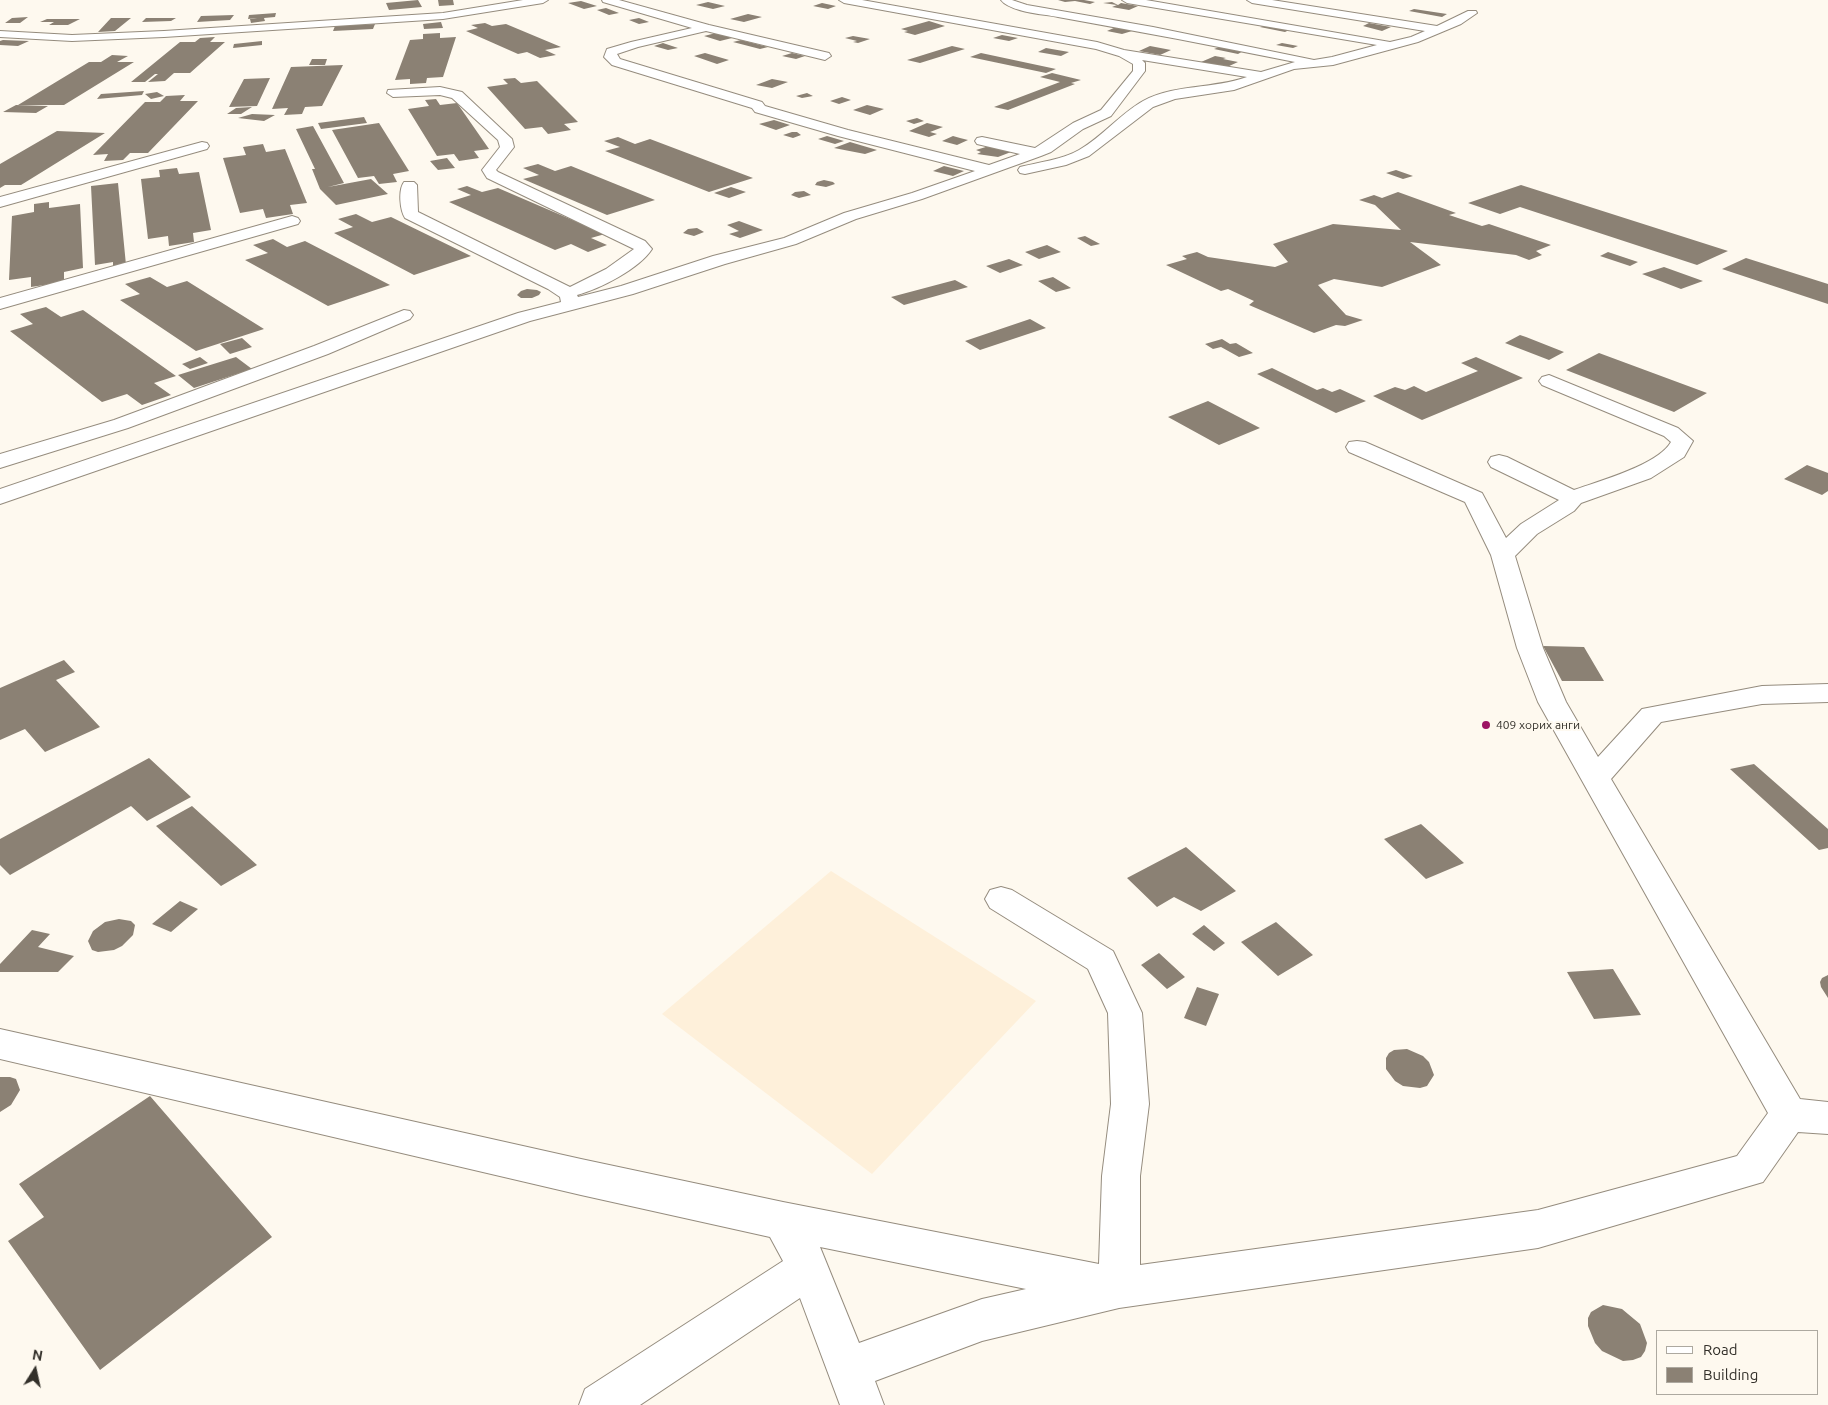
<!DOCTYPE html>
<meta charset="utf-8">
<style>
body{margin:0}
#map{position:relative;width:1828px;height:1405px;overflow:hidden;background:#fef9ef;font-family:Ubuntu,sans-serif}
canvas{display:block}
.legend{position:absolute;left:1656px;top:1330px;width:162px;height:65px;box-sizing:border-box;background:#fef9ef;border:1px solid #ada9a0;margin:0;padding:6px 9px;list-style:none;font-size:15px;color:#33302a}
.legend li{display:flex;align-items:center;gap:10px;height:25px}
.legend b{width:25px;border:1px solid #ada9a0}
.north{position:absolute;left:10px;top:1345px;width:50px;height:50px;-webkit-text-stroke:4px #fef9ef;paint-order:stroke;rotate:10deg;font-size:14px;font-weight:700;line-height:20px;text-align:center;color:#33302a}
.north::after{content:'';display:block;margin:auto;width:18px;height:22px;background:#33302a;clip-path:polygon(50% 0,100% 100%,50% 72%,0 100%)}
</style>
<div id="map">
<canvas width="1828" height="1405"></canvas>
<ul class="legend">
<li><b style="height:6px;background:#fff"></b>Road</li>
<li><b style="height:14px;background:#8b8174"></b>Building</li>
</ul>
<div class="north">N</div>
</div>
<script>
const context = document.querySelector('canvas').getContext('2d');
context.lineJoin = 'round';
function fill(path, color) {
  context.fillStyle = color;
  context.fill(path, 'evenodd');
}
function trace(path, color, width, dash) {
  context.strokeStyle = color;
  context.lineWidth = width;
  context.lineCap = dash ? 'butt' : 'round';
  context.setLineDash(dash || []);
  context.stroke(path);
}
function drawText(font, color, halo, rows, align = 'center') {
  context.font = font + ' Ubuntu,sans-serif';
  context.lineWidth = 4;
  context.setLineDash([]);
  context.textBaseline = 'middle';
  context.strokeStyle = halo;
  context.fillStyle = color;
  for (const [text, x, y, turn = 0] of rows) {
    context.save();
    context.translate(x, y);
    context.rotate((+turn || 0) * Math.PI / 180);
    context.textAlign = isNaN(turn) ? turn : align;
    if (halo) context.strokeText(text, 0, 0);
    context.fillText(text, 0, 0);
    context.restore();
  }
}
const built = new Path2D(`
 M831 871 1036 1001 872 1174 662 1014Z`);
const building = new Path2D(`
 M418 0 422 7 389 10 386 3Z
 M438 0H453L454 5 439 6Z
 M1058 0H1084L1095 2 1090 4 1075 1 1065 2Z
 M581 1 597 6 584 9 568 3Z
 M708 2 725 6 713 9 696 5Z
 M1112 2 1118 5 1121 3 1138 6 1129 10 1112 7 1117 5 1103 3Z
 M822 3 836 6 828 9 813 6Z
 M606 8 619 13 609 15 597 10Z
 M1414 9 1447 14 1442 17 1409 11Z
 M276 13 275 17 264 18 265 21 251 23 250 19 257 18 248 19 249 15Z
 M748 14 762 17 744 22 730 19Z
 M234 15 230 20 197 22 201 16Z
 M28 17 20 23H5L12 18Z
 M111 18H131L115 31 98 32Z
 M146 18H176L171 21 142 22Z
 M639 18 649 22 639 24 629 20Z
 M47 19H80L68 25H49L54 22H40Z
 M929 21 945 26 915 35 904 32 908 31 901 29Z
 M441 22 443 28 424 29 423 24Z
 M485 23 492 26 506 24 561 47 545 50 556 55 540 58 527 52 518 54 466 31 478 28 471 25Z
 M1369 23 1391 27 1382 31 1363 26Z
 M375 24 373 29 333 31 335 26Z
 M1266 25 1291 29 1285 32 1260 27Z
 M1116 27 1132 31 1122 34 1107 31Z
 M440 33V38L456 37 443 77 427 78 426 83 410 84V79L395 80 410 40 423 39V34Z
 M716 33 732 38 720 41 704 36Z
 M1002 35 1018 38 1009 41 993 38Z
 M853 36 870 39 858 43 853 42 857 41 845 38Z
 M215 37 210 42H225L190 73H174L165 81 148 82 158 74H155L145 82H131L180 42H195L200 38Z
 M3 40 29 41 18 46 0 45V41Z
 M741 40 768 47 760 49 733 42Z
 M262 41V45L233 48 234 44Z
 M663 43 678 48 668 50 654 46Z
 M1282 43 1298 46 1293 48 1276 45Z
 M952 46 965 49 920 63 907 60Z
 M1150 46 1171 50 1160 55 1139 51Z
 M1222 46 1245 50 1238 54 1214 49Z
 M1046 48 1069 52 1061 56 1038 52Z
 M705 53 729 60 717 64 694 56Z
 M792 53 805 56 796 59 782 56Z
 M981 53 1056 69 1046 73 970 57Z
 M112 55 128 56 117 62H134L64 105H18L89 62H101Z
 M1215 56 1226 58 1223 59 1238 62 1227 67 1201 62Z
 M312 59H327L325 65H309Z
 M343 65 322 106 305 107 302 114 284 115 288 108 272 109 291 67Z
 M1052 73 1081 80 1071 83 1075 84 1008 110 994 107 1060 82 1040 77Z
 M270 78 257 106 229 107 244 79Z
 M515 78 521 83 537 81 578 122 564 124 571 130 548 134 542 127 525 129 487 87 508 84 503 79Z
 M772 79 788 82 772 88 756 85Z
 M144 91 142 95 97 99 101 94Z
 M157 92 164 96 151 99 145 94Z
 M807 93 813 96 802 98 796 96Z
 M185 95 180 101H198L148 153H130L123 160 104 161 108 154 93 155 145 102H160L166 96Z
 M842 97 851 100 839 104 830 101Z
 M436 99 440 105 457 103 489 149 474 151 479 158 459 161 454 154 437 156 408 109 429 106 425 100Z
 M16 105 48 106 36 113 3 112Z
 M867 105 884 109 870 115 853 110Z
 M252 107 241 114H227L236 108Z
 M252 114 275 115 264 121 238 118Z
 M364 117 367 123 321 129 318 123Z
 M917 118 924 121 914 124 906 121Z
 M774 120 790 125 776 130 759 124Z
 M379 123 409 171 393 174 397 182 379 184 374 176 358 178 332 130Z
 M927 123 943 127 930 132 937 134 929 137 909 131Z
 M313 126 344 183 328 187 371 179 388 194 336 205 320 189 312 169H315L296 129Z
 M57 131 105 133 21 185H5L0 188V164Z
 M792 132H797L801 135 793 138 783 135Z
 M827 136 844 141 835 144 818 139Z
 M953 136 960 138 968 140 957 145 942 141Z
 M618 137 635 144 650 139 753 178 709 192 605 151 620 147 604 141Z
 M850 142 877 150 865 154 834 148Z
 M263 144 266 152 285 149 307 203 290 205 293 214 266 218 263 209 240 213 223 158 246 155 243 147Z
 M989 146 1011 152 998 157 977 154 981 152 976 150Z
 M447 158 455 168 438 170 430 161Z
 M538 164 555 171 571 166 655 200 607 215 523 179 539 175 523 168Z
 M944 166 964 171 953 176 933 171Z
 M177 168 179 174 199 172 211 230 193 233 194 242 169 246 168 236 148 239 141 179 160 177 159 170Z
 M1396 170 1413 176 1403 179 1386 173Z
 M824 180 833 182 835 184 826 187 815 185 817 182Z
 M118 183 126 265 113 267V262L95 265 91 186Z
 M1521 185 1728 251 1697 265 1520 207 1500 214 1468 203Z
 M467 186 482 192 498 188 605 234 591 238 607 245 588 252 571 244 555 250 449 202 471 195 457 189Z
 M731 187 746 192 729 198 714 193Z
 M804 191 811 195 799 198 791 195 795 192Z
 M1398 192 1456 213 1449 215 1482 226 1489 224 1551 245 1536 251 1542 255 1529 260 1516 255 1410 242 1441 265 1382 287 1334 279 1318 285 1346 315 1363 320 1345 326 1336 325 1314 333 1249 305 1254 301 1228 289 1221 291 1166 265 1187 259 1182 256 1197 252 1208 257 1275 267 1288 262 1273 244 1333 224 1401 230 1375 205 1359 200 1374 195 1382 198Z
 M49 202V208L80 204 83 268 64 272V282L31 287V277L9 280 12 216 34 212V204Z
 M356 214 372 222 391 217 471 256 414 275 334 233 353 227 338 219Z
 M739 221 763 230 740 238 729 234 739 231 727 225Z
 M697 228 704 232 694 236 683 233 688 229Z
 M1085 236 1100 244 1091 246 1077 238Z
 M273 239 287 247 305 241 390 285 328 306 245 260 268 253 253 245Z
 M1047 245 1061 252 1039 259 1025 252Z
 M1608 252 1638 262 1630 266 1600 256Z
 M1746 258 1828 284V304L1722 269Z
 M1009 259 1023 265 1000 273 986 266Z
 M1664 267 1703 281 1681 289 1642 274Z
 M150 277 167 287 187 281 264 329 196 351 120 300 140 294 125 284Z
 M1053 277 1071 288 1056 292 1038 281Z
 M955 280 968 287 904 305 891 297Z
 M527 289 537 290 541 292 539 295 532 298H521L517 295 521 291Z
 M46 307 61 317 83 310 176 376 154 383 171 395 142 405 127 394 102 402 10 331 33 324 20 314Z
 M1030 319 1046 328 980 350 965 341Z
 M1520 335 1526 337 1564 352 1549 360 1505 343Z
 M242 338 252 347 230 354 220 344Z
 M1222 339 1230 344 1236 343 1253 353 1239 357 1221 347 1213 349 1205 344Z
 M1599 353 1707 393 1674 412 1566 370Z
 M200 357 208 363 190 369 182 364Z
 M236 357 252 369 194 388 178 375Z
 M1476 357 1523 378 1422 420 1373 396 1395 387 1405 390 1414 386 1426 392 1478 371 1461 363Z
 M1272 368 1317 390 1323 388 1332 392 1340 389 1366 401 1336 413 1257 374Z
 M1208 401 1260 428 1219 445 1168 417Z
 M1807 465 1828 473V491L1822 495 1784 479Z
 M1543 646 1584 647 1604 681H1562Z
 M64 660 75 672 56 680 100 727 45 752 25 729 0 740V688Z
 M149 758 191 797 147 821 131 806 10 875 0 865V839Z
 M1754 764 1828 829V848L1819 850 1730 769Z
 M192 806 257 865 221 886 156 826Z
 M1421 824 1464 863 1426 879 1384 839Z
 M1186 847 1236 891 1201 911 1174 897 1157 907 1127 878Z
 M180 901 198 909 171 932 152 924Z
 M119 919 131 921 135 925 133 935 122 946 114 950 98 952 92 950 88 941 93 931 105 922Z
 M1276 922 1313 955 1278 976 1241 942Z
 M1204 925 1225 943 1214 951 1192 934Z
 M32 930 50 934 38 947 74 956 58 972H0V964Z
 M1159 953 1185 977 1167 989 1141 965Z
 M1613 969 1641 1015 1594 1019 1567 972Z
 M1828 975V998L1821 987 1820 982 1822 978Z
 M1197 987 1219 994 1206 1026 1184 1018Z
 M1407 1049 1423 1056 1429 1062 1434 1075 1427 1086 1420 1088 1403 1086 1395 1081 1386 1069V1058L1389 1053 1394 1050Z
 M0 1077H10L16 1079 20 1090 11 1105 0 1112Z
 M150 1096 272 1237 100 1370 8 1241 44 1217 19 1184Z
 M1603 1305 1622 1309 1640 1324 1647 1343 1645 1351 1641 1357 1633 1360 1623 1361 1602 1351 1595 1343 1588 1326V1318L1591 1312Z`);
const minor = new Path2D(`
 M523 0H548L543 3 443 19 164 37 72 41 0 37V31L72 35 164 31 443 13Z
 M602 0H619L709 25 829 53 831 56 825 60 706 31 638 47 617 54 620 59 762 102 765 106 848 130 989 165 1020 154 977 144 975 141 977 138 982 137 1035 148 1073 123 1101 110 1133 71V64L1119 56 1096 49 844 3 839 0H862L1097 42 1124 50 1261 72 1295 62C1216 46 1137 31 1058 17 1043 14 1010 12 1001 0H1012L1027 5 1153 27 1314 60 1332 57 1377 45 1127 3 1122 0H1146L1390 42 1411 37 1425 31 1252 3 1247 0H1272L1437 26 1468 11H1476L1477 13 1461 24 1418 42 1333 65 1294 69 1234 90 1175 99 1153 107 1089 156 1066 165 1025 174 1020 173 1018 170 1020 167C1039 162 1061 160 1079 150 1102 137 1120 114 1143 101 1174 84 1214 89 1247 77L1142 60 1145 63V71L1111 116 1083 129 1051 152 1041 156 922 199 856 219 796 244 725 264 633 294 530 321 0 504V489L518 313 561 302 560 297 548 289 405 218C400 210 398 190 404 182H414L417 185 418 212 570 287 606 269 634 249 487 178 482 170 500 147 498 140 452 98 440 95 393 97 387 93 388 90 440 87 462 92 512 139 514 147 496 170 498 172 645 241 652 249C639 269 600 289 577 295L578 297 621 286 713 256 784 238 844 213 912 193 975 171 838 136 755 112 752 108 612 65 604 57 607 49 631 42 692 28 603 2Z
 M202 142 207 143 209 146 207 149 0 207V197Z
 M292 216 298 218 300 221 298 224 0 309V298Z
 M404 310 410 311 413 315 410 319 328 354 128 428 0 468V454L114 420 314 346Z
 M1549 375 1678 428 1693 441 1684 457 1651 478 1581 503 1574 511 1537 534 1515 556 1543 648 1566 702 1598 757 1642 709 1762 686 1828 684V702L1762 704 1661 722 1611 779 1800 1099 1828 1102V1134L1798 1132 1763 1182 1538 1248 1119 1308 982 1341 875 1381 884 1405H840L800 1298 640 1405H579L585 1389 783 1261 770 1237 581 1195 0 1059V1029L581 1159 783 1202 1099 1264 1102 1176 1111 1104 1108 1013 1088 969 990 908 985 899 990 890 1001 887 1012 890 1113 951 1142 1013 1149 1104 1140 1176V1265L1538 1210 1737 1156 1768 1113 1538 702 1517 648 1491 555 1465 502 1349 452 1346 447 1349 442 1357 441 1365 442 1482 493 1506 538 1521 524 1559 500 1491 467 1488 462 1491 457 1499 455 1507 457 1574 490C1599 481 1658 465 1671 442L1664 436 1542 385 1539 381 1542 377ZM820 1247 1026 1289 982 1299 859 1343Z`);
const markers = [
 [1486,725,5,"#9d1463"]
];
const poiNames = [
 ["409 хорих анги",1496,725]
];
fill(built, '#fef0da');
fill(building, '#8b8174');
trace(minor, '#958c7e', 2);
fill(minor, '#fff');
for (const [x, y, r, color] of markers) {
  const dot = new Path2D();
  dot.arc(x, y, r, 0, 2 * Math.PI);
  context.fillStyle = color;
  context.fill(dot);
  trace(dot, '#fef9ef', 2);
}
drawText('12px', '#33302a', '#fef9ef', poiNames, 'left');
</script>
